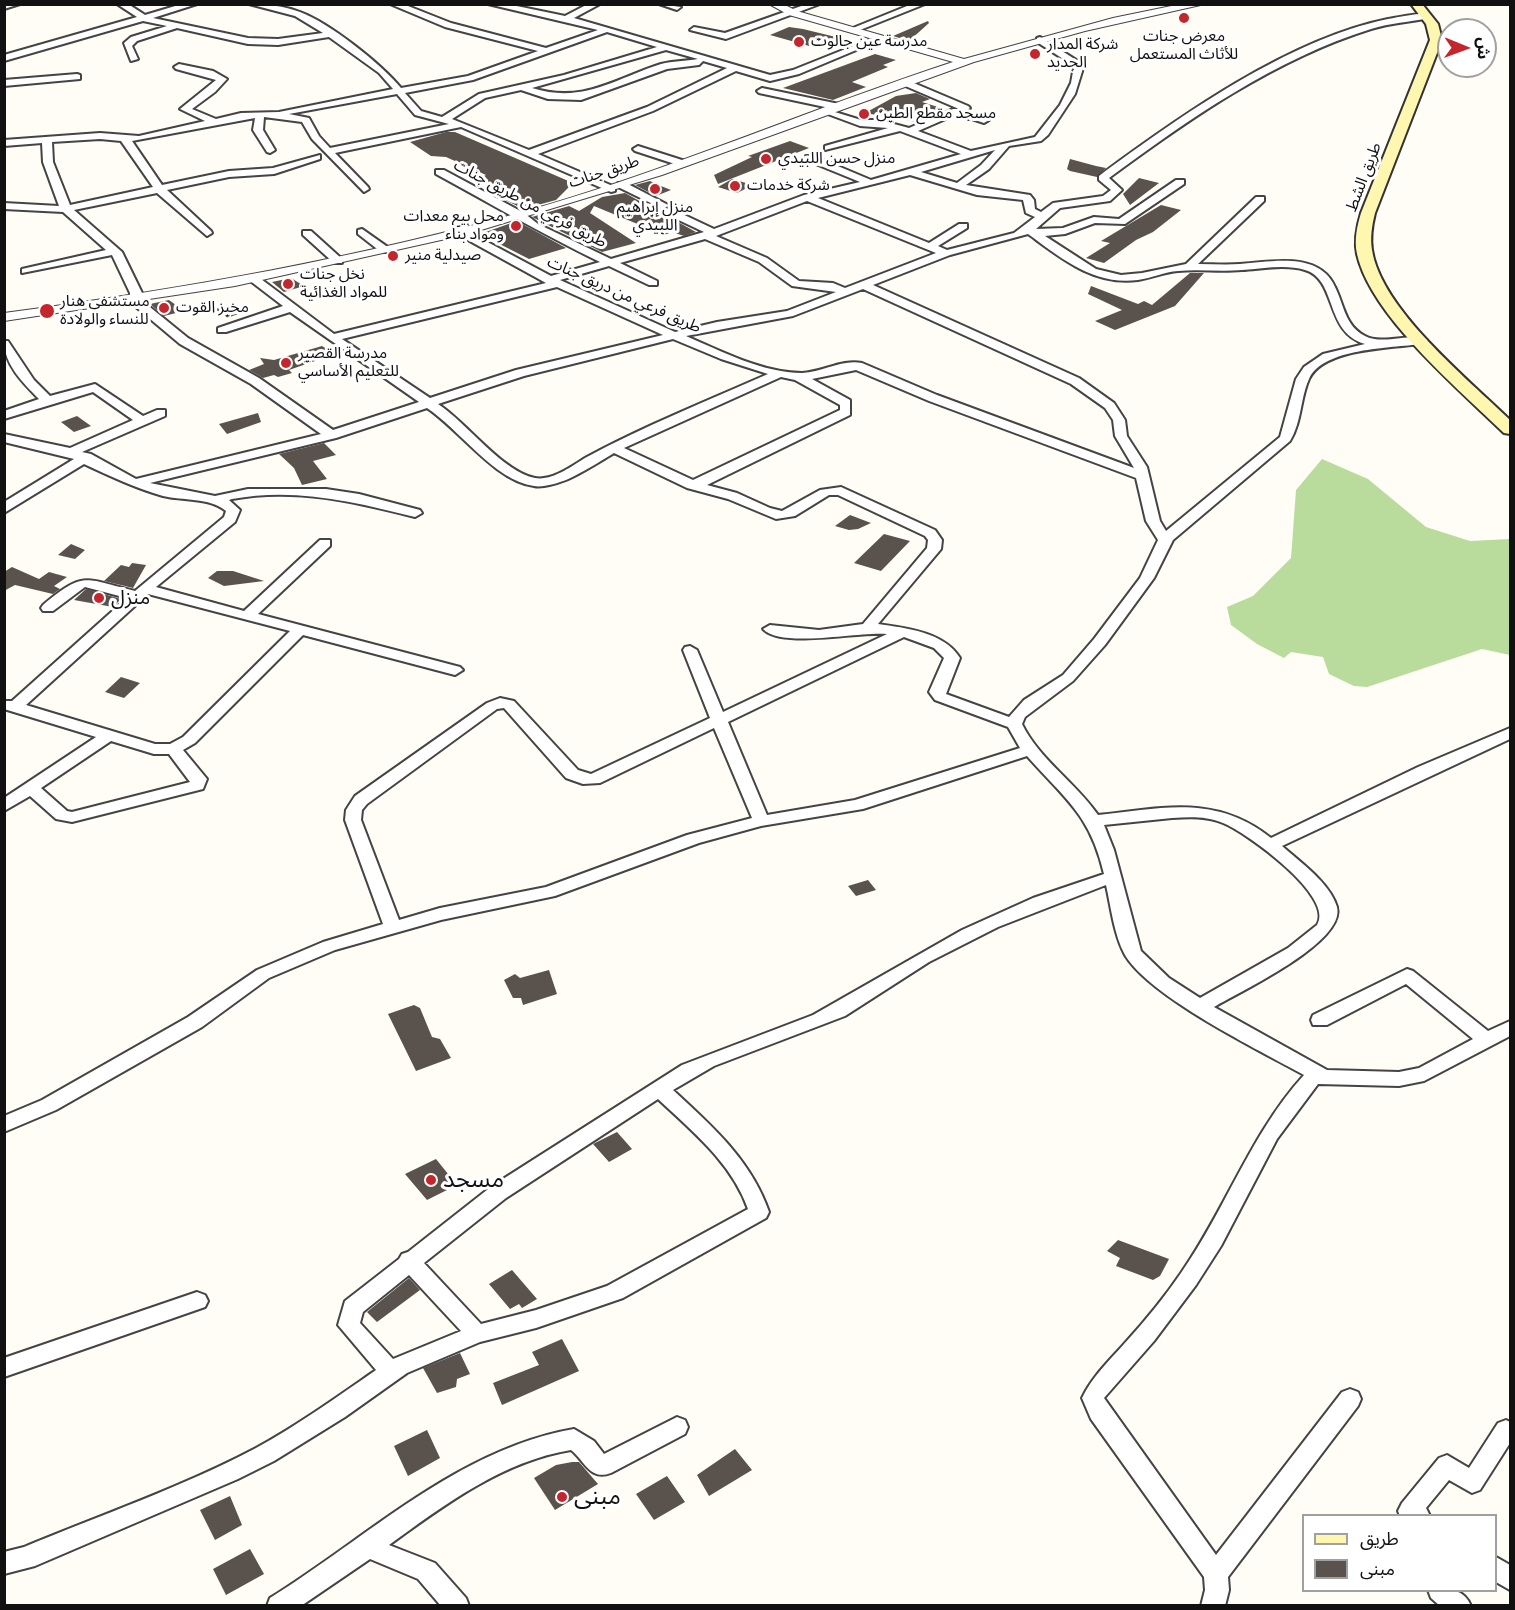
<!DOCTYPE html>
<meta charset="utf-8">
<style>
body{margin:0}
#map{position:relative;width:1515px;height:1610px;overflow:hidden;background:#fffdf5;font-family:Bitter,"Noto Sans Arabic",serif}
canvas{display:block}
.frame{position:absolute;inset:0;border:6px solid #111;pointer-events:none}
.legend{position:absolute;left:1302px;top:1514px;width:195px;height:78px;box-sizing:border-box;background:#fff;border:2px solid #a0a0a0;margin:0;padding:8px 10px;list-style:none;font-size:18px;color:#111}
.legend li{display:flex;align-items:center;gap:12px;height:30px}
.legend b{width:30px;border:2px solid #a0a0a0}
.north{position:absolute;left:1437px;top:18px;width:60px;height:60px;box-sizing:border-box;background:#fff;border:2px solid #a0a0a0;border-radius:50%;rotate:91deg;font-size:16px;font-weight:700;line-height:24px;text-align:center;color:#111}
.north::after{content:'';display:block;margin:auto;width:21px;height:27px;background:#c4262e;clip-path:polygon(50% 0,100% 100%,50% 72%,0 100%)}
</style>
<div id="map">
<canvas width="1515" height="1610"></canvas>
<div class="frame"></div>
<ul class="legend">
<li><b style="height:8px;background:#fff6b0"></b>طريق</li>
<li><b style="height:16px;background:#5a524d"></b>مبنى</li>
</ul>
<div class="north">ش</div>
</div>
<script>
const context = document.querySelector('canvas').getContext('2d');
context.lineJoin = 'round';
function fill(path, color) {
  context.fillStyle = color;
  context.fill(path, 'evenodd');
}
function trace(path, color, width, dash) {
  context.strokeStyle = color;
  context.lineWidth = width;
  context.lineCap = dash ? 'butt' : 'round';
  context.setLineDash(dash || []);
  context.stroke(path);
}
function drawText(font, color, halo, rows, align = 'center') {
  context.font = font + ' Bitter,"Noto Sans Arabic",serif';
  context.lineWidth = 6;
  context.setLineDash([]);
  context.textBaseline = 'middle';
  context.strokeStyle = halo;
  context.fillStyle = color;
  for (const [text, x, y, turn = 0] of rows) {
    context.save();
    context.translate(x, y);
    context.rotate((+turn || 0) * Math.PI / 180);
    context.textAlign = isNaN(turn) ? turn : align;
    if (halo) context.strokeText(text, 0, 0);
    context.fillText(text, 0, 0);
    context.restore();
  }
}
const forest = new Path2D(`
 M1322 459 1368 479 1426 527 1470 541 1510 539V655L1482 649 1367 687 1354 686 1329 674 1323 657 1291 652 1284 658 1257 644 1231 625 1227 607 1253 596 1291 558 1296 490Z`);
const building = new Path2D(`
 M928 21 929 23 909 41 893 36Z
 M789 27 803 29 844 39 820 49 770 35Z
 M875 54 896 60 883 65 888 67 852 82 866 87 833 100 783 88Z
 M916 93 930 99 922 102 941 108 917 122 865 113 896 96Z
 M446 132H455L573 183 556 200 523 209 498 196 515 191 477 179 486 175 446 157 431 156 410 142Z
 M790 141 809 148 718 184 714 175 752 157 748 156Z
 M1070 159 1096 166 1106 168 1097 177 1070 171 1067 169Z
 M1139 178 1159 183 1130 205 1123 194Z
 M732 179 753 185 737 193 718 187Z
 M650 181 656 184 671 190 656 196 635 185Z
 M625 193 696 232 684 236 672 232 664 235 594 206 590 213 636 243 602 252 532 217 569 206 579 211 602 197Z
 M1161 205 1181 210 1153 232 1136 240 1104 263 1086 258 1110 243 1101 241Z
 M517 221 537 232 566 248 529 259 480 234Z
 M1190 273H1204L1175 306 1115 330 1095 321 1122 310 1088 294 1091 286 1138 304 1144 301 1152 305Z
 M291 278 304 286 284 292 272 282Z
 M169 300 184 311 164 316 150 304Z
 M227 305 241 313 227 318 215 309Z
 M322 346 335 354 289 370 292 373 278 377 274 375 263 378 249 370 264 364 260 358 274 360Z
 M258 413 261 422 227 434 219 424Z
 M77 416 91 426 74 432 61 422Z
 M324 443 336 455 313 461 327 479 302 485 294 468 279 454Z
 M850 515 871 523 858 529 849 530 835 526Z
 M884 534 910 541 881 571 854 563Z
 M71 544 85 550 75 559 58 555Z
 M132 563 146 565 133 588 104 581 121 565 129 567Z
 M12 567 39 579 49 572 67 577 54 586 60 589 53 594 15 585 4 591V572Z
 M217 571H233L264 581 224 586 208 578Z
 M86 589 121 599 113 607 74 600Z
 M121 677 140 683 124 698 105 692Z
 M868 880 876 890 856 896 848 886Z
 M549 970 557 994 523 1005 521 998H513L504 980 515 974 520 978Z
 M414 1005 420 1008 432 1037 440 1039 451 1058 416 1071 388 1014Z
 M617 1132 632 1149 609 1162 593 1144Z
 M436 1159 457 1185 427 1200 405 1174Z
 M1118 1240 1169 1259 1160 1276 1153 1280 1116 1266 1120 1258 1107 1251Z
 M512 1270 537 1299 522 1308 519 1304 510 1309 489 1284Z
 M409 1278 420 1290 377 1322 367 1312Z
 M562 1339 579 1371 502 1405 493 1383 539 1365 532 1352Z
 M460 1353 470 1374 457 1379 456 1387 437 1393 423 1368Z
 M427 1430 440 1458 408 1476 394 1446Z
 M735 1449 752 1470 709 1496 697 1475Z
 M572 1462H579L598 1484 555 1510 534 1478 556 1465Z
 M667 1476 685 1502 654 1520 636 1494Z
 M230 1496 242 1525 215 1540 200 1510Z
 M250 1549 264 1574 226 1595 213 1569Z`);
const minor = new Path2D(`
 M4 4H20L4 9Z
 M117 4H128L145 15 182 4H197L153 18 248 38 278 39 323 33 295 16 249 4C266 4 284 6 300 12 330 23 381 64 401 88L468 76 538 51 445 27 390 4H403L451 23 546 48 598 30 488 4H507L565 16 588 4H600L574 18 770 75 793 70 878 36 885 38 799 74 770 81 736 71 653 111 538 154 615 187V191L611 192 461 127 335 153 368 187 369 189 364 192 312 139 302 122 264 117 263 130 275 150 270 153 267 152 253 130 255 118 132 141 162 185 229 171 273 168 320 155V159L274 174 229 177 167 190 211 231 212 233 207 236 157 193 74 210 122 252 142 293 140 299 188 338 259 378 333 430 419 402 290 312 226 332H218V328L283 306 249 280V276H257L334 334 546 283 457 234V230H465L551 276 600 262C544 235 491 204 436 174V170H444L524 213 538 224 611 259 704 232 670 216V212H678L714 229 804 195 860 182 806 160V156H814L871 180 961 154 900 131 825 150V146L888 128 860 126 825 113V109L861 120H879L909 128 953 109H959L903 85V81H909L968 106 970 108 965 111 989 120 984 123 957 114 918 131 971 151 1035 137 1060 105 1071 83 1074 66 1037 42V38L1040 37 1084 65 1075 94 1048 135 1041 141 1009 146 989 169 966 185 1030 195 1034 200 1035 209 1041 212 1053 203 1103 196 1111 190 1099 180V176C1180 116 1289 39 1388 19 1401 17 1416 13 1429 14V18C1410 22 1390 23 1371 29 1275 59 1189 119 1109 178L1122 190 1110 201 1060 208 1036 229 1063 228 1094 217 1119 219 1176 180H1184V184L1125 224 1095 223 1065 234 1045 236 1096 269 1121 275 1142 273 1186 264 1256 197H1264V201L1198 264C1212 264 1226 265 1240 264 1271 262 1319 251 1335 287 1344 305 1345 326 1365 336 1383 346 1416 331 1427 340L1421 344C1391 348 1323 348 1309 379 1300 399 1302 421 1290 441L1173 540 1154 578 1105 645 1073 681 1025 717 1022 724C1039 759 1075 782 1098 815 1163 808 1216 794 1271 838L1418 767 1510 728V739L1282 846C1300 862 1330 883 1337 907 1346 942 1241 991 1214 1007L1327 1070 1399 1072 1419 1068 1473 1039 1406 984 1327 1025H1313L1311 1020 1313 1015 1407 969 1413 971 1488 1031 1510 1021V1036L1424 1081 1399 1086 1318 1084 1277 1139 1221 1246 1196 1285 1154 1341 1104 1398 1216 1555 1342 1392 1350 1389 1358 1392 1361 1399 1358 1406 1228 1577 1229 1590 1225 1606H1201L1205 1590 1204 1577 1091 1419 1082 1398C1092 1377 1108 1362 1124 1344 1144 1322 1164 1298 1181 1273 1226 1209 1251 1133 1304 1075 1259 1050 1150 997 1125 955 1114 935 1111 907 1106 885L998 927 929 962 845 1016 714 1066 673 1090C712 1126 751 1160 769 1212L766 1218 623 1298 536 1328 480 1342 407 1373 345 1417 274 1461 238 1479 35 1566 4 1574V1552L24 1547C101 1515 182 1487 256 1448 298 1425 337 1397 376 1370L338 1325 345 1301 399 1259 402 1254 408 1252 492 1186 682 1065 813 1015 962 930 1033 898 1104 874C1090 814 1065 799 1027 756L863 809 761 826 699 843 555 896 441 920 335 950 269 978 202 1027 56 1110 4 1132V1116L42 1100 188 1017 257 970 323 942 383 924 345 820 346 810 355 796 487 703 500 698 514 701 578 770 591 774 710 718 683 650 685 647 690 646 697 650 723 712 887 634C859 631 781 649 763 629L770 625 819 630 863 624 927 548 928 540 925 536 838 495H829L795 516 776 519 728 499 687 488 614 453C599 462 582 473 566 480 558 483 542 488 534 486 495 481 459 429 427 408L336 438 150 483 215 496 248 489H326L359 494 420 510 422 513 415 517C355 502 295 487 232 499L229 500 240 510 235 522 156 587 244 611 320 540H330V546L258 614 460 667 463 670 455 675 303 635 195 743 183 750 207 779 203 789 72 822 56 819 30 796 4 811V798L96 737 4 709V701H12L127 598 85 587 53 611H43L41 608 43 605C85 570 84 579 135 591L224 517 226 511C209 497 183 501 163 496 135 488 110 476 84 464L4 513V502L74 459 4 442V434L70 448 133 420 93 392 4 419V411L39 399C23 383 4 364 4 341H8L34 380 50 396 95 384 143 416 157 410H165V416L82 452 91 454 136 479 321 434 251 384 180 344 130 302V293L112 255 22 273V269L106 250 63 212 4 209V203L59 206 43 162 42 143 4 146V140L100 133 139 136 205 121 180 109 216 80 176 69 174 67 179 64 213 71 227 79 215 92 192 109 216 119 241 113 279 112 393 89 379 73 329 37 278 45 248 44 177 28 137 41 132 46 138 59 131 61 124 43 131 37 167 26 143 21 4 61V55L137 17ZM607 32 657 47 564 75 479 94 442 117 421 111 405 93 473 80ZM666 50 698 59C686 61 672 61 661 64 614 79 583 104 532 88ZM703 61 727 68 647 107 529 150 452 119 485 98 521 90 548 99 581 100 667 69 699 65ZM397 94 415 115 449 124 330 148 319 136 309 118 289 114ZM100 139 121 141 153 187 70 205 53 162 52 142ZM995 150 981 165 957 183 921 172ZM910 175 977 195 1023 200 1026 213 1035 217 1014 233 947 250 938 246 967 228V224H959L929 243 818 198ZM807 201 936 253 845 288 833 283 799 281 767 258 716 236ZM1028 234C1061 258 1094 286 1138 280 1152 278 1164 272 1178 271 1199 269 1220 272 1242 270 1262 269 1285 264 1305 270 1338 280 1324 332 1365 344L1323 354 1304 367 1296 379 1280 437 1166 531 1160 521 1147 467 1127 436 1125 420 1114 403 1079 378 873 285 950 255ZM705 239 759 262 792 286 836 292 787 311 717 322 675 332 560 280 609 266 649 285H657V281L620 263ZM557 287 663 335 516 370 430 398 342 339ZM863 289 1071 384 1105 408 1113 420 1115 436 1134 468 937 395 862 363C842 359 823 372 802 373 763 373 721 351 686 336L793 316ZM673 339 721 359 768 374C707 401 644 426 585 458 572 466 552 481 535 478 504 473 466 422 438 404L524 376ZM856 370 929 401 1136 478 1146 521 1158 540 1140 578 1094 639 1063 675 1024 700 1009 717 946 694 960 658C944 632 906 628 878 624L941 549 942 540 935 530 841 487 820 490 782 511 770 508 737 493 707 485 850 415V400L812 379ZM781 377 795 380 840 405V410L693 480 624 448ZM148 594 290 631 183 737 170 744H155L26 705ZM904 637 934 648 944 658 929 692 935 700 1008 727 1020 748 855 800 767 815 728 722ZM504 708 566 778 583 784 600 783 714 728 752 818 687 835 546 887 440 908 399 920 361 820 362 810 367 804 497 709ZM111 741 154 754H169L190 782 72 812 67 811 41 788ZM1172 818C1189 817 1207 816 1223 823 1246 832 1336 897 1317 925L1288 948 1200 998 1169 978 1141 951 1114 850 1104 825ZM658 1099C692 1131 732 1163 748 1209L607 1286 536 1310 481 1324 424 1263 506 1198ZM409 1275 461 1331 393 1359 360 1323 363 1312Z
 M659 4 681 7 677 10Z
 M807 4H820L726 39 690 30 694 27 725 33Z
 M912 4H925L855 32 848 30Z
 M77 74 80 75V79L4 86V80Z
 M762 88 839 104 844 107 839 110 759 93 757 91Z
 M638 146 685 161 686 163 681 166 635 151 633 149Z
 M618 183H626L670 206 661 208 618 187Z
 M362 229 389 248V252H381L358 234V230Z
 M303 231H311L342 259V263H334L303 235Z
 M197 1292 205 1295 208 1301 205 1307 4 1377V1358Z
 M677 1417 685 1420 688 1427 685 1434 611 1473C590 1481 585 1461 571 1450 503 1461 444 1505 389 1545L435 1563 466 1598 469 1606H441L418 1579 370 1559 301 1606H267L270 1598C367 1538 458 1449 574 1429L594 1441 604 1454Z
 M1506 1420 1510 1422V1443L1480 1490 1472 1493 1449 1480 1426 1508 1430 1516H1400L1398 1511 1402 1503 1439 1458 1447 1455 1469 1468 1498 1423Z
 M1496 1557 1510 1565V1590L1496 1582Z
 M1428 1590C1446 1590 1463 1586 1471 1606H1440L1431 1598Z`);
const tertiary = new Path2D(`
 M769 4H783L797 11 964 59 1113 18 1181 4H1205L1085 31 974 62 662 175 468 234 235 286 4 321V313C183 289 360 258 533 209 676 168 812 108 953 62L789 15Z`);
const secondary = new Path2D(`
 M1411 4H1422L1438 24 1442 40 1375 213C1372 225 1370 237 1372 250 1381 309 1468 379 1510 420V434L1504 433C1459 389 1371 316 1357 254 1354 240 1357 226 1361 213L1430 40 1426 24Z`);
const markers = [
 [1184,18,6,"#c4262e"],
 [799,42,6,"#c4262e"],
 [1035,54,6,"#c4262e"],
 [864,114,6,"#c4262e"],
 [766,159,6,"#c4262e"],
 [735,186,6,"#c4262e"],
 [655,189,6,"#c4262e"],
 [516,226,6,"#c4262e"],
 [393,256,6,"#c4262e"],
 [288,284,6,"#c4262e"],
 [164,308,6,"#c4262e"],
 [47,311,8,"#c4262e"],
 [286,363,6,"#c4262e"],
 [99,598,6,"#c4262e"],
 [431,1180,6,"#c4262e"],
 [562,1497,6,"#c4262e"]
];
const farPoinames = [
 ["معرض جنات",1184,37,"center"],
 ["للأثاث المستعمل",1184,55,"center"],
 ["مدرسة عين جالوت",811,42],
 ["شركة المدار",1047,45],
 ["الجديد",1047,63],
 ["مسجد مقطع الطين",876,114],
 ["منزل حسن اللبيدي",778,159],
 ["شركة خدمات",747,186],
 ["منزل إبراهيم",655,208,"center"],
 ["اللبيدي",655,226,"center"],
 ["محل بيع معدات",504,217,"right"],
 ["ومواد بناء",504,235,"right"],
 ["صيدلية منير",405,256],
 ["نخل جنات",300,275],
 ["للمواد الغذائية",300,293],
 ["مستشفى هنار",60,302],
 ["للنساء والولادة",60,320],
 ["مخبز القوت",176,308],
 ["مدرسة القصير",298,354],
 ["للتعليم الأساسي",298,372]
];
const farStreetnames = [
 ["طريق جنات",604,172,-18],
 ["طريق الشط",1364,177,-69],
 ["طريق فرعي من طريق جنات",530,204,28],
 ["طريق فرعي من دريق جنات",624,295,24]
];
const poiNames = [
 ["منزل",111,598]
];
const nearPoinames = [
 ["مسجد",443,1180],
 ["مبنى",574,1497]
];
fill(forest, '#b9dc9c');
fill(building, '#5a524d');
trace(minor, '#444', 4);
trace(tertiary, '#444', 2);
trace(secondary, '#333', 4);
fill(minor, '#fff');
fill(tertiary, '#fff');
fill(secondary, '#fff6b0');
for (const [x, y, r, color] of markers) {
  const dot = new Path2D();
  dot.arc(x, y, r, 0, 2 * Math.PI);
  context.fillStyle = color;
  context.fill(dot);
  trace(dot, '#fff', 2);
}
drawText('16px', '#111', '#fff', farPoinames, 'left');
drawText('16px', '#111', '#fff', farStreetnames);
drawText('20px', '#111', '#fff', poiNames, 'left');
drawText('24px', '#111', '#fff', nearPoinames, 'left');
</script>
